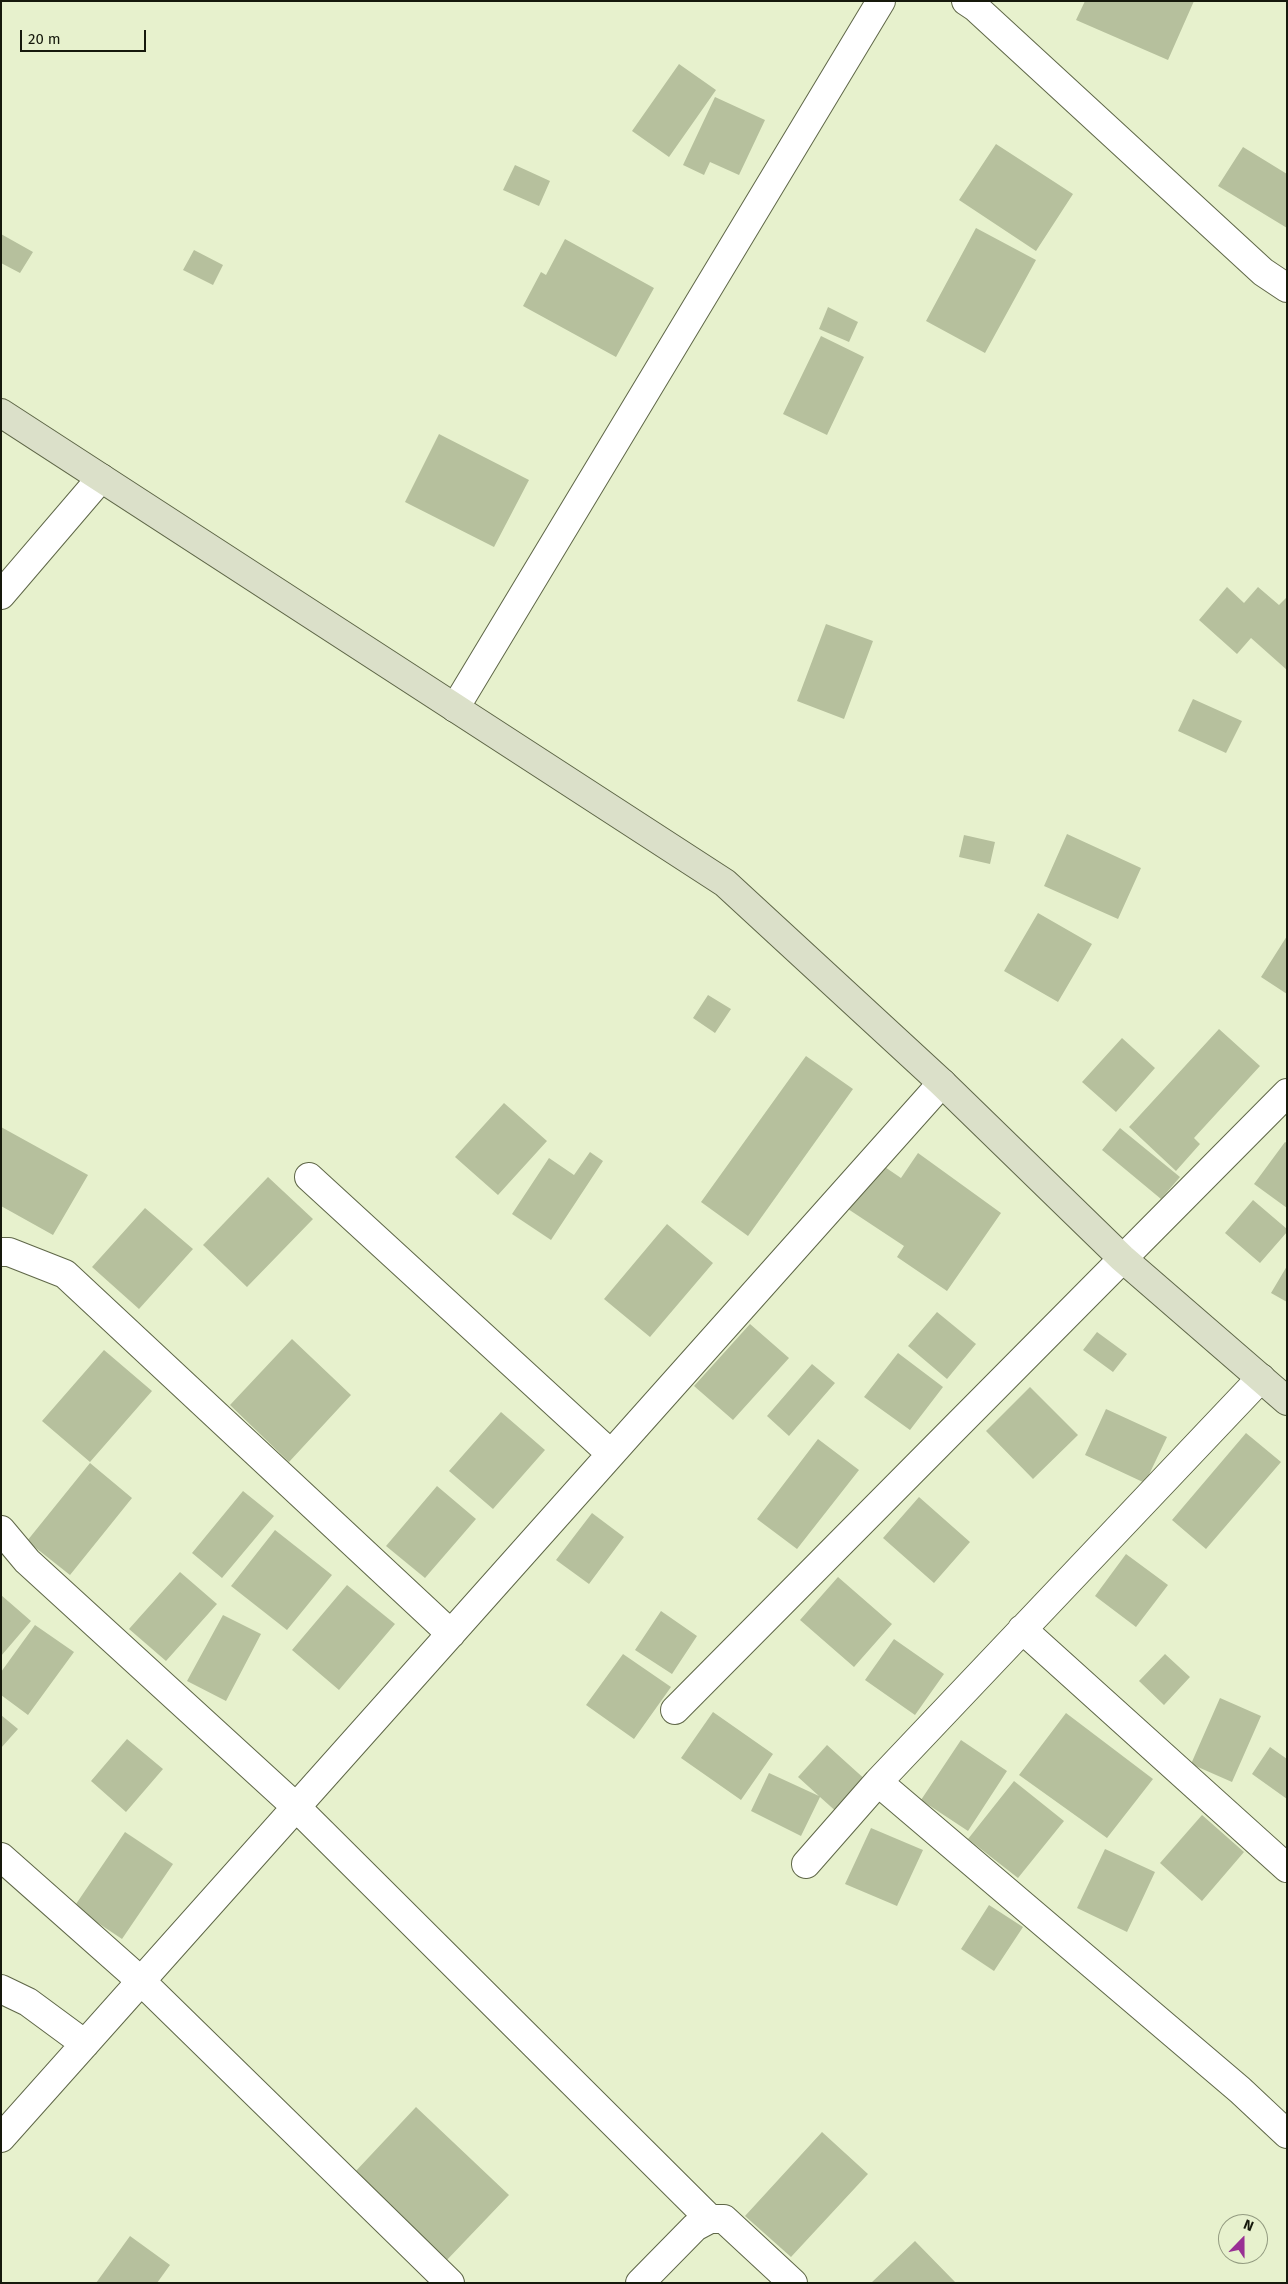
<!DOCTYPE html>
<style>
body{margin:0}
#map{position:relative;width:1288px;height:2284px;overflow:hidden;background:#e7f1cd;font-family:"Fira Sans",sans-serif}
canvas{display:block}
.frame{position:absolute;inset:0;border:2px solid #16190c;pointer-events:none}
.north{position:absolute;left:1218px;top:2214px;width:50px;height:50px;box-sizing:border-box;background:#e7f1cd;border:1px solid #939b80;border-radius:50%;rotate:22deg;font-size:14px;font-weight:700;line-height:20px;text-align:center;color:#16190c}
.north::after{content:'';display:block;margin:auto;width:18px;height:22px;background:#993094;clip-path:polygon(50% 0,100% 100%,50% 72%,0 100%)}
.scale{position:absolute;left:20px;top:30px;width:126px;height:22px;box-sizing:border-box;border:2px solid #16190c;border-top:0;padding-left:6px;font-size:15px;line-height:18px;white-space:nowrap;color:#16190c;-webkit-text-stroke:4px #e7f1cd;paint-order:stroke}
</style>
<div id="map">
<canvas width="1288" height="2284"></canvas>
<div class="frame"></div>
<div class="north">N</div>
<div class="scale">20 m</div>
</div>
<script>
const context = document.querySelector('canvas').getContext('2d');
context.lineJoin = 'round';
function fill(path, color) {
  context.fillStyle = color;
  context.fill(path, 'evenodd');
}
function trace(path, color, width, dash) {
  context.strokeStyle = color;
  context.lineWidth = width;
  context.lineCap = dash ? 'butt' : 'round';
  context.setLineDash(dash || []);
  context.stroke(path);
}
const building = new Path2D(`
 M1085 1H1194L1168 60 1076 20Z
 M679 64 716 90 669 157 632 131Z
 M715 97 765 120 739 175 710 162 704 175 683 165Z
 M996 144 1073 194 1036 251 959 200Z
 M1243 147 1287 174V228L1218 186Z
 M515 165 550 181 539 206 503 190Z
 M976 228 1036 260 985 353 926 321Z
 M1 234 33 252 20 273 1 263Z
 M565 239 654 288 616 357 523 306 541 272 546 275Z
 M194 250 223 265 213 285 183 270Z
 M828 307 858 322 849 342 819 329Z
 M821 336 864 357 827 435 783 414Z
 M439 434 529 480 494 547 405 502Z
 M1227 587 1244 603 1258 587 1279 605 1287 597V670L1251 638 1237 654 1199 620Z
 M826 624 873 641 844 719 797 701Z
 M1193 699 1242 721 1226 753 1178 731Z
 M1067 834 1141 868 1118 919 1044 886Z
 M964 835 995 842 990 864 959 857Z
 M1038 913 1092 944 1058 1002 1004 971Z
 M1287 936V994L1261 977Z
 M708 995 731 1009 715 1033 693 1018Z
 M1219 1029 1260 1066 1194 1138 1200 1144 1176 1171 1129 1127Z
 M1122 1038 1155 1068 1116 1112 1082 1082Z
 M806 1056 853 1089 748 1236 701 1202Z
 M504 1103 547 1141 498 1195 455 1157Z
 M1 1127 88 1175 53 1235 1 1206Z
 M1120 1128 1180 1177 1161 1199 1102 1150Z
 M1285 1142 1287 1143V1208L1254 1184Z
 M590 1152 603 1161 551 1240 512 1214 549 1158 574 1175Z
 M918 1153 1001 1213 947 1291 897 1257 904 1246 848 1209 879 1163 901 1178Z
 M268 1177 313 1219 247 1287 203 1245Z
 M1253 1200 1287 1229V1232L1260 1263 1225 1233Z
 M145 1208 193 1249 139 1309 92 1267Z
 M667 1224 713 1263 650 1337 604 1299Z
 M1287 1266V1302L1271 1293Z
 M937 1312 976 1344 947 1379 908 1346Z
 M750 1324 789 1358 733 1420 694 1386Z
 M1097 1332 1127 1354 1113 1372 1083 1350Z
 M292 1339 351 1395 289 1462 230 1405Z
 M104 1350 152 1391 90 1462 42 1421Z
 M898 1353 943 1387 910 1430 864 1397Z
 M812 1364 835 1383 789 1436 767 1416Z
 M1030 1387 1078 1435 1033 1479 986 1431Z
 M1106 1409 1167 1437 1145 1483 1085 1455Z
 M501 1412 545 1450 493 1509 449 1471Z
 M1246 1433 1281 1462 1206 1549 1172 1520Z
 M818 1439 859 1470 797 1549 757 1519Z
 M90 1463 132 1498 70 1575 27 1541Z
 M437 1486 476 1519 425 1578 386 1546Z
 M243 1491 274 1516 222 1578 192 1553Z
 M919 1497 970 1542 934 1583 883 1538Z
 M592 1513 624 1537 589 1584 556 1560Z
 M275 1530 332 1575 287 1630 231 1586Z
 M1126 1554 1168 1585 1136 1627 1095 1596Z
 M180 1572 217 1604 166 1661 129 1629Z
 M838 1577 892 1624 854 1667 800 1620Z
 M347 1585 395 1624 339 1690 292 1650Z
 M1 1595 31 1621 1 1656Z
 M661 1611 697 1636 672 1674 635 1650Z
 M223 1615 261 1634 226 1701 187 1681Z
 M35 1625 74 1652 28 1715 1 1695V1672Z
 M894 1639 944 1674 915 1715 865 1680Z
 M623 1654 671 1687 634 1739 586 1705Z
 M1165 1654 1190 1677 1164 1705 1139 1681Z
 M1220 1698 1261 1716 1232 1782 1191 1764Z
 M713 1712 773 1754 741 1800 681 1758Z
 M1066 1713 1153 1779 1107 1838 1019 1775Z
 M1 1715 18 1729 1 1748Z
 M127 1739 163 1769 126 1812 91 1781Z
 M961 1740 1007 1771 968 1831 921 1800Z
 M827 1745 868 1782 839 1814 820 1797 801 1836 751 1811 769 1773 819 1796 798 1777Z
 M1270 1747 1287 1759V1799L1252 1774Z
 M1014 1781 1064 1821 1018 1878 968 1839Z
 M1202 1815 1244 1852 1202 1901 1160 1863Z
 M871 1828 923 1850 897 1906 845 1884Z
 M125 1832 173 1864 122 1939 74 1907Z
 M1105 1849 1155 1872 1127 1932 1077 1908Z
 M989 1905 1023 1927 994 1971 961 1949Z
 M416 2107 509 2195 445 2262 354 2173Z
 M822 2132 868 2174 791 2257 745 2216Z
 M130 2236 170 2265 157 2283H96Z
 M915 2241 956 2283H871Z`);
const street = new Path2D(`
 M966 1 975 7 1263 272 1287 288
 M1 595 101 478
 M455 708 881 1
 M309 1177 611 1454
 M1 1252H9L65 1274 451 1634
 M1 1530 27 1561 296 1807 710 2219
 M1022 1629 1287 1868
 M675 1710 1287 1093
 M878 1782 1240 2090 1287 2134
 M1 1857 141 1981 450 2283
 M806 1864 878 1782 1261 1378
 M1 1989 28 2002 85 2044
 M1 2138 942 1083
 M640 2283 695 2227 710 2219H724L793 2283`);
const secondary = new Path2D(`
 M1 413 725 883 942 1083 1122 1258 1287 1401`);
fill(building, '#b6c09d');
trace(street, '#5f6748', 30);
trace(secondary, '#5f6748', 30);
trace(street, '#fff', 28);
trace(secondary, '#dbe0c9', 28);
</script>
